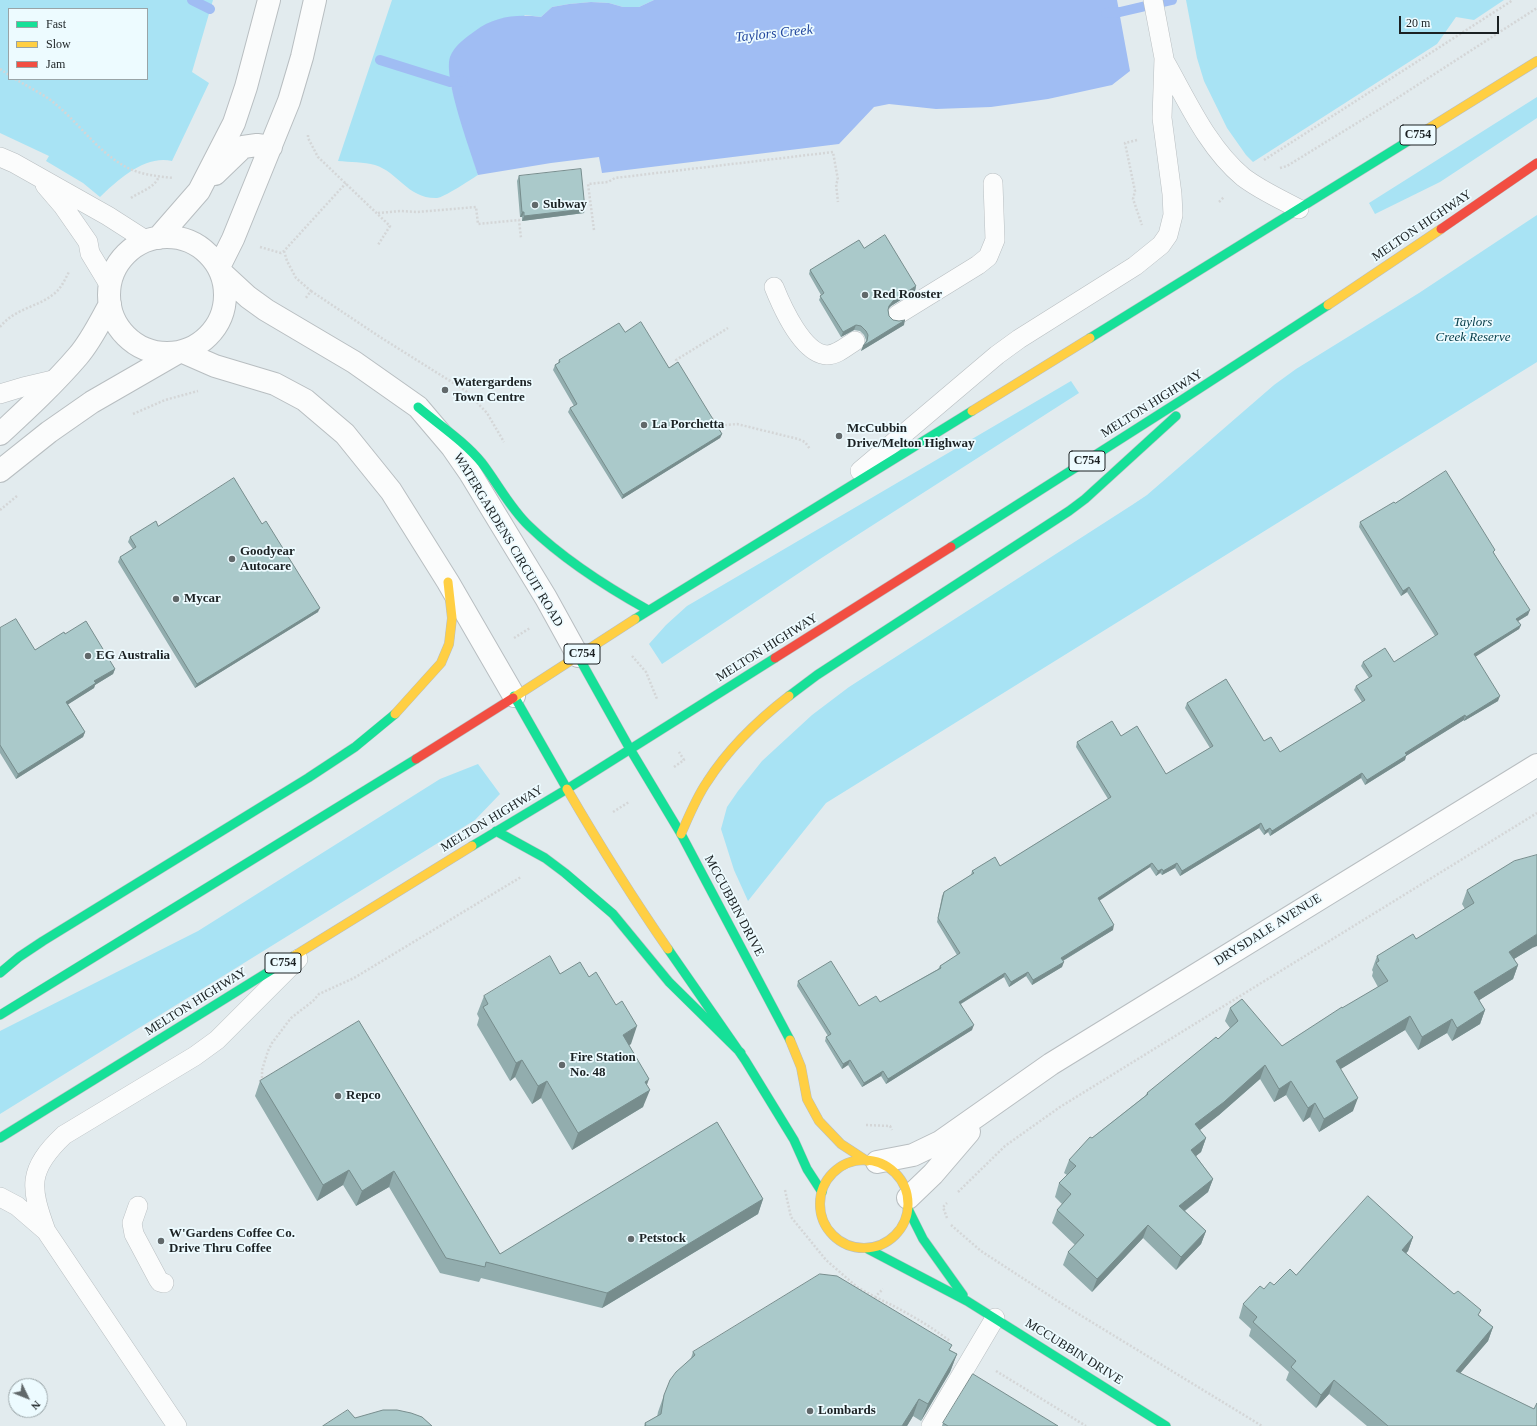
<!DOCTYPE html>
<style>
body{margin:0}
#map{position:relative;width:1537px;height:1426px;overflow:hidden;background:#e2ebee;font-family:"Times New Roman",serif}
canvas{display:block}
.legend{position:absolute;left:8px;top:8px;width:140px;height:72px;box-sizing:border-box;background:#edfbff;border:1px solid #99a4a7;margin:0;padding:5px 7px;list-style:none;font-size:12px;color:#1b2123}
.legend li{display:flex;align-items:center;gap:8px;height:20px}
.legend b{width:20px;border:1px solid #99a4a7}
.north{position:absolute;left:8px;top:1378px;width:40px;height:40px;box-sizing:border-box;background:#edfbff;border:1px solid #99a4a7;border-radius:50%;rotate:133deg;font-size:11px;font-weight:700;line-height:16px;text-align:center;color:#1b2123}
.north::after{content:'';display:block;margin:auto;width:14px;height:18px;background:#61686a;clip-path:polygon(50% 0,100% 100%,50% 72%,0 100%)}
.scale{position:absolute;left:1399px;top:16px;width:100px;height:18px;box-sizing:border-box;border:2px solid #1b2123;border-top:0;padding-left:5px;font-size:12px;line-height:14px;white-space:nowrap;color:#1b2123;-webkit-text-stroke:3px #edfbff;paint-order:stroke}
</style>
<div id="map">
<canvas width="1537" height="1426"></canvas>
<ul class="legend">
<li><b style="height:5px;background:#16e098"></b>Fast</li>
<li><b style="height:5px;background:#ffcf43"></b>Slow</li>
<li><b style="height:5px;background:#f24e42"></b>Jam</li>
</ul>
<div class="north">N</div>
<div class="scale">20 m</div>
</div>
<script>
const context = document.querySelector('canvas').getContext('2d');
context.lineJoin = 'round';
function fill(path, color) {
  context.fillStyle = color;
  context.fill(path, 'evenodd');
}
function trace(path, color, width, dash) {
  context.strokeStyle = color;
  context.lineWidth = width;
  context.lineCap = dash ? 'butt' : 'round';
  context.setLineDash(dash || []);
  context.stroke(path);
}
function drawText(font, color, halo, rows, align = 'center') {
  context.font = font + ' "Times New Roman",serif';
  context.lineWidth = 3.5;
  context.setLineDash([]);
  context.textBaseline = 'middle';
  context.strokeStyle = halo;
  context.fillStyle = color;
  for (const [text, x, y, turn = 0] of rows) {
    context.save();
    context.translate(x, y);
    context.rotate((+turn || 0) * Math.PI / 180);
    context.textAlign = isNaN(turn) ? turn : align;
    if (halo) context.strokeText(text, 0, 0);
    context.fillText(text, 0, 0);
    context.restore();
  }
}
const green = new Path2D(`
 M0 0H213L192 72 209 83 172 161C145 155 119 179 100 197L83 183 46 161 49 156 0 133ZM9 9H147V79H9Z
 M392 0H654L639 7H623L609 3 591 2 569 4 552 7 541 17 525 15 450 82 478 175C470 180 443 198 437 198 408 199 398 172 375 165 364 162 350 162 338 161Z
 M1186 0H1504L1474 20 1456 17 1437 44 1253 162 1246 155 1227 128 1204 81 1197 58Z
 M1537 97V118L1440 182 1375 214 1369 203Z
 M1537 215V362L826 803 748 901 734 870 721 829 727 807 738 791 762 761 812 715 849 687 1132 505 1147 495 1274 385 1296 369 1419 293Z
 M1071 381 1079 393 823 557 662 664 649 644 666 625 687 606Z
 M478 764 500 794 475 820 0 1114V1031L198 931 440 779Z`);
const water = new Path2D(`
 M654 0H1117L1130 71 1112 85 1048 99 991 107 936 109 889 104 874 107 839 144 602 173 599 157 551 163 478 175C471 152 443 78 450 57 454 46 465 38 475 31 495 16 517 14 541 17L552 7 569 4 591 2 609 3 623 7H639Z`);
const stream = new Path2D(`
 M192 0 210 9
 M1106 13 1120 12 1172 0
 M380 60 450 82 463 81`);
const path = new Path2D(`
 M0 69 9 75
 M15 79C30 88 46 95 59 107 82 127 100 154 128 168 142 175 157 176 173 178
 M308 135V138L318 157 390 226 378 245
 M1137 140 1125 143 1135 191 1133 199 1142 225
 M1264 160 1513 0
 M1280 168 1287 166 1388 104 1537 8
 M131 198C141 191 155 188 159 176
 M1219 202 1224 197
 M378 213 401 211 417 212 476 207 478 224 519 220 521 238
 M594 230 588 184 608 182 615 178 833 152 838 180 836 184 838 202
 M260 247 281 253 284 251 346 183
 M284 251 287 261 296 278 311 291 305 299
 M311 291 380 337 466 391 487 413 504 442
 M0 327C15 308 39 307 55 293 62 287 65 279 69 272
 M678 364 676 360 728 328
 M133 414 165 400 198 391
 M712 418 719 429 726 425 737 424 798 439 805 442 810 449
 M0 510 17 496
 M514 638 530 628
 M632 656 646 672 657 699
 M674 767 684 760 679 752
 M613 812 629 802
 M262 1082V1070L268 1051 272 1043 291 1018 313 1001 319 994 354 978 521 877
 M866 1125 890 1126 892 1130
 M785 1190 791 1217 826 1260 857 1287 875 1297 883 1289
 M958 1192 1005 1146 1060 1107 1537 813
 M947 1218 943 1207 947 1203
 M951 1225 981 1251 1067 1307 1262 1426
 M875 1297C901 1309 926 1323 950 1341
 M996 1371 1086 1426`);
const lane = new Path2D(`
 M1164 60C1187 100 1207 147 1243 177 1260 190 1280 199 1299 209
 M0 157 14 163 108 216 147 241
 M45 185 63 206 88 242 90 253 110 286
 M774 287C782 307 803 354 827 355 837 355 847 346 855 341
 M897 315 978 265 988 257 995 240 993 183
 M0 394 23 387 57 379
 M860 471 997 355 1019 339 1135 266 1161 245 1168 235 1173 215 1172 194 1162 118 1164 58 1153 0
 M0 1197 17 1206 46 1231 177 1426
 M138 1206 132 1223 134 1234 158 1279 160 1282 164 1283
 M46 1231C30 1187 27 1170 64 1135L195 1056 217 1040 298 959
 M931 1426 995 1318`);
const street = new Path2D(`
 M215 174 243 147 257 145 271 147
 M109 295a58 58 0 1 1 116 0a58 58 0 1 1-116 0Z
 M158 238 199 191 234 123 246 87 269 0
 M219 267 233 239 289 101 302 57 315 0
 M222 273 248 297 266 310 354 362 418 407 452 447 470 473 546 598 578 656
 M183 352 215 366 275 384 305 400 345 434 391 491 448 582 514 696
 M0 434C27 409 54 384 78 356 91 341 100 322 110 304
 M0 471 49 432 92 402 177 353
 M877 1162 913 1155 940 1142 1051 1064 1537 765
 M908 1198 933 1174 969 1132`);
const fast = new Path2D(`
 M1090 338 1426 130
 M418 407C439 425 464 441 482 463 498 484 510 508 529 526 564 560 605 586 648 610
 M951 547 1177 403 1328 305
 M635 619 972 411
 M578 656 630 749
 M514 696 567 789
 M789 696 817 675 1069 511 1085 499 1176 416
 M630 749 681 834 790 1040
 M496 831 545 858 565 873 613 914 669 982 741 1053
 M472 846 567 789 775 658
 M668 949 745 1060 794 1140 807 1169 822 1192
 M0 973 19 957 43 941 308 778 355 747 395 714
 M0 1015 416 759
 M0 1138 294 956
 M908 1209 923 1239 963 1295
 M868 1249 967 1301 1166 1426`);
const slow = new Path2D(`
 M1426 130 1537 61
 M1328 305 1441 229
 M972 411 1090 338
 M513 698 635 619
 M395 714 441 663 449 644 452 618 448 582
 M567 789C599 844 632 897 668 949
 M681 834C689 816 696 798 707 782 728 749 758 720 789 696
 M294 956 472 846
 M790 1040 801 1067 807 1099 819 1121 841 1144 867 1161
 M820 1204a44 44 0 1 1 88 0a44 44 0 1 1-88 0Z`);
const jam = new Path2D(`
 M1441 229 1537 163
 M775 658 951 547
 M416 759 513 698`);
const wall = new Path2D(`
 M519 176 584 213 522 221V217H520L517 181Z
 M864 248 916 286 915 291 891 306 888 309 889 316 893 320 904 325 861 351 863 346 865 343 866 340 864 335 860 331 854 330 841 337 819 300 821 295 809 274 810 270Z
 M625 332 669 368 722 434 720 438 622 499 568 412 570 408 574 406 553 370 555 365 558 363 559 360Z
 M1395 503 1494 553 1528 615 1518 621 1521 625 1519 629 1475 656 1498 701 1464 721V720L1406 756 1405 760 1365 785 1361 778 1270 836 1268 832 1264 835 1259 828 1180 876 1175 868 1162 875 1160 873 1156 876 1150 867 1099 900 1113 930 1063 961 1062 967 1032 985 1026 976 1009 987 1004 977 961 1004 972 1030 886 1084 881 1076 862 1087 848 1065 842 1069 825 1041 826 1037 828 1036 797 986 798 981 859 1006 880 1002 938 969 940 966 957 955 937 922 942 896 944 892 971 875 972 871 1000 866 1108 799 1076 747 1077 742 1121 736 1166 774 1210 748 1185 708 1187 703 1264 741 1280 752 1362 702 1354 690 1356 686 1369 678 1361 666 1363 662H1394L1435 636 1407 592 1401 596 1359 527 1360 522Z
 M262 524 318 612 195 688 118 562 120 557 133 549 128 542 130 537Z
 M0 628 35 650 65 634 115 669 113 674 95 685 94 688 68 704 85 732 83 737 16 779 0 753Z
 M1467 890 1532 948 1514 959 1518 965 1513 979 1479 1000 1485 1010 1480 1024 1452 1041 1447 1033 1418 1050 1405 1030 1340 1069 1353 1111 1319 1132 1310 1117 1303 1122 1286 1095 1274 1102 1260 1079 1219 1115 1199 1130 1206 1138 1201 1152 1196 1156 1213 1179 1208 1192 1185 1211 1206 1231 1201 1244 1176 1270 1143 1238 1092 1292 1063 1265 1068 1252 1075 1245 1052 1223 1057 1210 1062 1204 1055 1197 1059 1183 1067 1175 1064 1173 1069 1160 1092 1138 1145 1096 1147 1093 1218 1039 1230 1028 1225 1021 1230 1008 1282 1046 1378 987 1372 976 1373 972 1372 970 1377 956 1416 939 1465 909 1462 904Z
 M560 974 631 1044 629 1045 647 1085 643 1107 572 1150 541 1098 532 1104 515 1077 510 1081 477 1025 479 1018 477 1014 484 996Z
 M359 1021 500 1254 763 1199 758 1214 602 1308 481 1278 479 1282 440 1273 389 1187 356 1206 343 1185 317 1201 255 1096 260 1081Z
 M1413 1237 1408 1251 1406 1253 1493 1327 1488 1341 1460 1373 1537 1426H1367L1329 1394 1316 1408 1286 1380 1289 1372 1249 1336 1251 1329 1239 1318 1243 1304 1264 1289 1274 1285 1296 1275Z
 M950 1350 957 1354 950 1372 921 1421 913 1416 907 1426H644L645 1423 657 1417 658 1412 664 1395 691 1358 693 1352Z
 M943 1423 1058 1426H942Z`);
const shadedWall = new Path2D(`
 M585 209 584 213 522 221 524 216Z
 M522 212H524L522 217H520Z
 M916 286 915 291 891 306 887 310 889 306 893 301Z
 M905 320 904 325 861 351 863 346Z
 M856 325 854 330 841 337 843 332Z
 M722 434 720 438 622 499 623 495Z
 M1409 587 1407 592 1401 596 1403 591Z
 M320 608 318 612 195 688 197 684Z
 M1530 610 1528 615 1515 623 1516 619Z
 M1521 625 1519 629 1472 659 1474 654Z
 M115 669 113 674 95 685 94 688 64 707 66 702 94 681Z
 M1500 696 1498 701 1464 721 1466 717Z
 M1465 715 1464 720 1406 756 1405 760 1365 785 1367 780 1405 753Z
 M85 732 83 737 16 779 18 774Z
 M1362 773 1361 778 1270 836 1272 831Z
 M1261 823 1259 828 1180 876 1182 871Z
 M1270 828 1268 832 1264 835 1265 831Z
 M1152 863 1150 867 1096 903 1098 898Z
 M1177 863 1175 868 1162 875 1163 871Z
 M1162 869 1160 873 1156 876 1158 871Z
 M1114 925 1113 930 1059 963 1061 958Z
 M1537 934V946L1532 948 1504 965 1509 952Z
 M1064 962 1062 967 1032 985 1033 980Z
 M1518 965 1513 979 1470 1006 1474 992Z
 M1028 972 1026 976 1009 987 1011 982Z
 M1005 973 1004 977 957 1006 959 1002Z
 M1485 1010 1480 1024 1452 1041 1457 1028Z
 M1410 1016 1405 1030 1331 1075 1336 1061Z
 M1452 1019 1447 1033 1418 1050 1422 1037Z
 M974 1025 972 1030 886 1084 888 1079Z
 M637 1026 631 1044 616 1053 623 1035Z
 M522 1060 515 1077 510 1081 516 1063Z
 M850 1060 848 1065 842 1069 843 1064Z
 M1265 1065 1260 1079 1219 1115 1190 1138 1195 1124Z
 M883 1071 881 1076 862 1087 864 1083Z
 M649 1079 644 1093 650 1090 643 1107 572 1150 578 1133Z
 M547 1081 541 1098 532 1104 538 1086Z
 M1291 1081 1286 1095 1274 1102 1279 1089Z
 M1358 1098 1353 1111 1319 1132 1324 1119Z
 M1315 1103 1310 1117 1303 1122 1308 1108Z
 M1206 1138 1201 1152 1186 1164 1191 1150Z
 M349 1170 343 1185 317 1201 323 1185Z
 M394 1171 389 1187 356 1206 362 1191Z
 M1213 1179 1208 1192 1174 1219 1179 1206Z
 M763 1199 758 1214 602 1308 607 1293Z
 M1148 1225 1143 1238 1092 1292 1097 1279Z
 M1206 1231 1201 1244 1176 1270 1181 1257Z
 M1413 1237 1408 1251 1397 1263 1402 1250Z
 M1493 1327 1488 1341 1451 1384 1456 1371Z
 M957 1354 950 1372 921 1421 928 1404Z
 M1334 1380 1329 1394 1316 1408 1321 1395Z
 M919 1399 913 1416 907 1426H902Z`);
const building = new Path2D(`
 M581 169 585 209 524 216V212H522L519 176Z
 M885 235 916 286 893 301 889 306 888 310 889 316 893 320 899 321 905 320 863 346 867 341 868 335 866 331 861 326 856 325 843 332 820 296 824 293 810 270 859 240 864 248Z
 M641 322 669 368 678 362 722 434 623 495 570 408 577 404 555 365 560 362 559 360 619 323 625 332Z
 M1446 471 1495 550 1493 552 1530 610 1516 619 1521 625 1474 654 1500 696 1466 717 1465 715 1405 753 1407 755 1367 780 1362 773 1272 831 1270 828 1265 831 1261 823 1182 871 1177 863 1163 871 1162 869 1158 871 1152 863 1098 898 1114 925 1061 958 1064 962 1033 980 1028 972 1011 982 1005 973 959 1002 974 1025 888 1079 883 1071 864 1083 850 1060 843 1064 826 1037 831 1034 798 981 831 961 859 1006 876 996 880 1002 941 968 940 966 960 953 938 918 944 892 974 873 972 871 995 857 1000 866 1111 797 1077 742 1112 721 1121 736 1137 726 1166 774 1213 746 1187 703 1226 679 1264 741 1271 737 1280 752 1365 700 1356 686 1372 676 1363 662 1385 648 1394 662 1438 634 1409 587 1403 591 1360 522 1394 502 1395 503Z
 M234 478 262 524 266 521 320 608 197 684 120 557 136 547 130 537 156 521 158 526Z
 M16 619 35 650 64 632 65 634 86 621 115 669 94 681 96 683 66 702 85 732 18 774 0 745V628Z
 M1537 855V934L1509 952 1518 965 1474 992 1485 1010 1457 1028 1452 1019 1422 1037 1410 1016 1336 1061 1358 1098 1324 1119 1315 1103 1308 1108 1291 1081 1279 1089 1265 1065 1224 1102 1195 1124 1206 1138 1191 1150 1213 1179 1179 1206 1206 1231 1181 1257 1148 1225 1097 1279 1068 1252 1084 1235 1057 1210 1071 1194 1059 1183 1076 1166 1069 1160 1090 1137 1092 1138 1148 1094 1147 1093 1216 1037 1218 1039 1238 1021 1230 1008 1242 999 1282 1046 1342 1007V1008L1388 981 1376 963 1379 961 1377 956 1413 934 1416 939 1474 903 1467 890 1514 861Z
 M550 956 560 974 580 962 589 977 596 972 616 1005 622 1001 637 1026 623 1035 649 1079 645 1082 650 1090 578 1133 547 1081 538 1086 522 1060 516 1063 483 1007 488 1004 484 996Z
 M359 1021 500 1254 717 1122 763 1199 607 1293 486 1262 485 1267 446 1258 394 1171 362 1191 349 1170 323 1185 260 1081Z
 M1368 1196 1413 1237 1402 1250 1454 1294 1458 1291 1481 1310 1478 1315 1493 1327 1456 1371 1534 1409 1537 1403V1426H1388L1334 1380 1321 1395 1291 1367 1296 1361 1253 1322 1257 1317 1243 1304 1260 1286 1264 1289 1270 1282 1274 1285 1290 1269 1296 1275Z
 M820 1274 837 1276 952 1345 949 1350 957 1354 928 1404 919 1399 902 1426H645L646 1425 645 1423 661 1414 664 1395 670 1380 676 1372 695 1355 693 1352Z
 M973 1374 1058 1426H948L943 1423Z
 M348 1410 355 1418 383 1410H397L411 1413 422 1417 432 1426H323Z`);
const markers = [
 [535,205,4,"#61686a"],
 [865,295,4,"#61686a"],
 [445,390,4,"#61686a"],
 [644,425,4,"#61686a"],
 [839,436,4,"#61686a"],
 [232,559,4,"#61686a"],
 [176,599,4,"#61686a"],
 [88,656,4,"#61686a"],
 [562,1065,4,"#61686a"],
 [338,1096,4,"#61686a"],
 [631,1239,4,"#61686a"],
 [161,1241,4,"#61686a"],
 [810,1411,4,"#61686a"]
];
const shields = [
 [1418,135,36],
 [1087,461,36],
 [582,654,36],
 [283,963,36]
];
const shieldNames = [
 ["C754",1418,135],
 ["C754",1087,461],
 ["C754",582,654],
 ["C754",283,963]
];
const poiNames = [
 ["Subway",543,205],
 ["Red Rooster",873,295],
 ["Watergardens",453,383],
 ["Town Centre",453,398],
 ["La Porchetta",652,425],
 ["McCubbin",847,429],
 ["Drive/Melton Highway",847,444],
 ["Goodyear",240,552],
 ["Autocare",240,567],
 ["Mycar",184,599],
 ["EG Australia",96,656],
 ["Fire Station",570,1058],
 ["No. 48",570,1073],
 ["Repco",346,1096],
 ["W'Gardens Coffee Co.",169,1234],
 ["Drive Thru Coffee",169,1249],
 ["Petstock",639,1239],
 ["Lombards",818,1411]
];
const streetNames = [
 ["MELTON HIGHWAY",1422,226,-34],
 ["MELTON HIGHWAY",1152,404,-32],
 ["WATERGARDENS CIRCUIT ROAD",508,540,59],
 ["MELTON HIGHWAY",767,648,-32],
 ["MELTON HIGHWAY",492,819,-31],
 ["MCCUBBIN DRIVE",734,906,62],
 ["DRYSDALE AVENUE",1268,930,-32],
 ["MELTON HIGHWAY",196,1002,-32],
 ["MCCUBBIN DRIVE",1074,1352,32]
];
const parkNames = [
 ["Taylors",1473,323],
 ["Creek Reserve",1473,338]
];
const waterNames = [
 ["Taylors Creek",774,34,-6]
];
fill(green, '#a8e3f4');
fill(water, '#a0bdf3');
trace(stream, '#a0bdf3', 10);
trace(lane, '#b8bec1', 20);
trace(street, '#b8bec1', 24);
trace(fast, '#b8bec1', 10);
trace(slow, '#b8bec1', 10);
trace(jam, '#b8bec1', 10);
trace(path, '#d4d6d7', 2.5, [2, 2]);
trace(lane, '#fbfcfc', 19);
trace(street, '#fbfcfc', 22);
trace(fast, '#16e098', 9);
trace(slow, '#ffcf43', 9);
trace(jam, '#f24e42', 9);
fill(wall, '#92adae');
fill(shadedWall, '#778d8d');
fill(building, '#aac9ca');
trace(building, '#778d8d', 1);
for (const [x, y, r, color] of markers) {
  const dot = new Path2D();
  dot.arc(x, y, r, 0, 2 * Math.PI);
  context.fillStyle = color;
  context.fill(dot);
  trace(dot, '#edfbff', 1.5);
}
for (const [x, y, w] of shields) {
  const box = new Path2D();
  box.roundRect(x - w / 2, y - 10, w, 20, 3);
  context.fillStyle = '#edfbff';
  context.fill(box);
  trace(box, '#1b2123', 1);
}
drawText('bold 12px', '#1b2123', null, shieldNames);
drawText('bold 13px', '#1b2123', '#edfbff', poiNames, 'left');
drawText('13px', '#1b2123', '#edfbff', streetNames);
drawText('italic 13px', '#003a47', '#edfbff', parkNames);
drawText('italic 14px', '#22479e', '#edfbff', waterNames);
</script>
